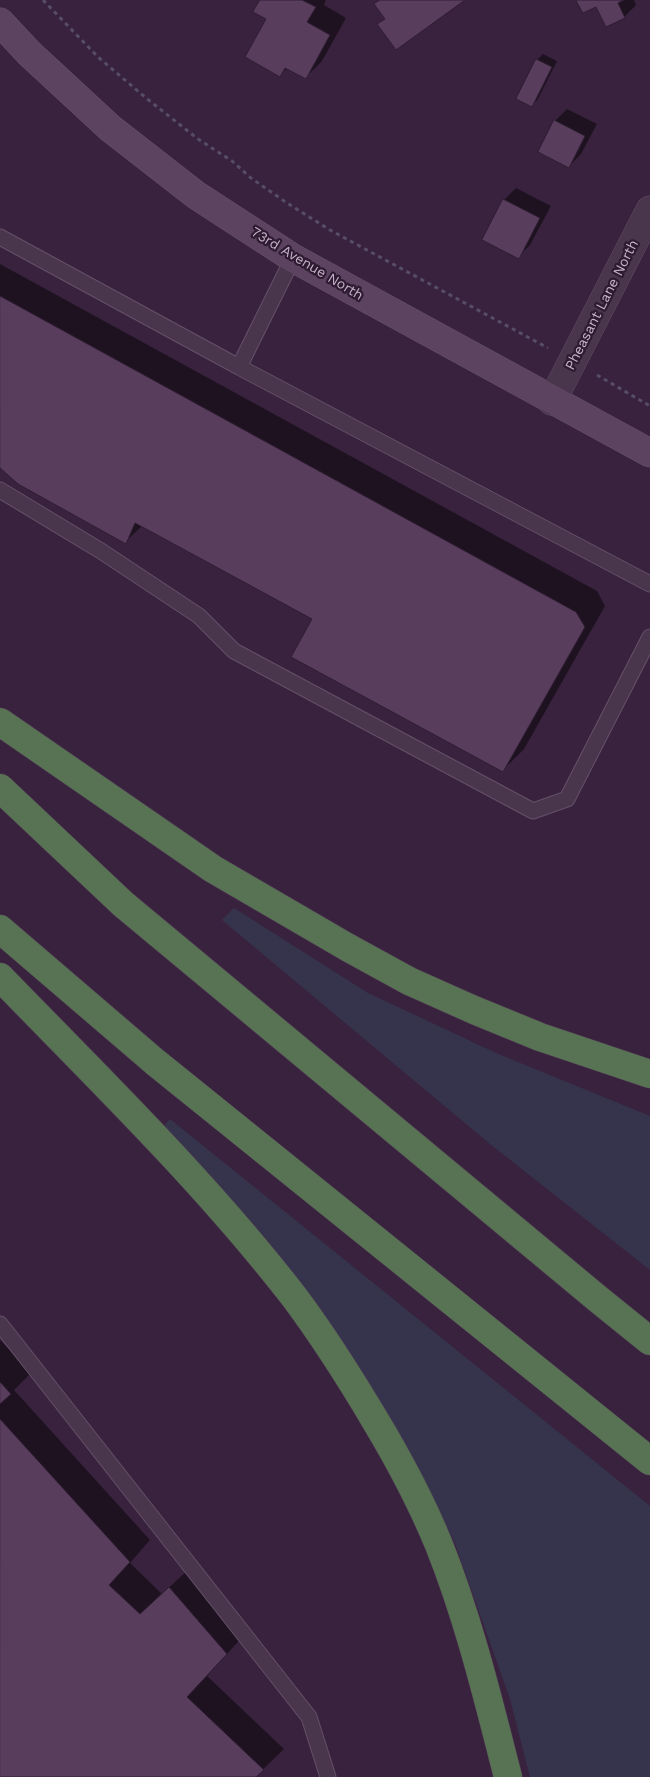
<!DOCTYPE html>
<style>
body{margin:0}
canvas{display:block;background:#38223d}
</style>
<canvas width="650" height="1777"></canvas>
<script>
const context = document.querySelector('canvas').getContext('2d');
context.lineJoin = 'round';
function fill(path, color) {
  context.fillStyle = color;
  context.fill(path, 'evenodd');
}
function trace(path, color, width, dash) {
  context.strokeStyle = color;
  context.lineWidth = width;
  context.lineCap = dash ? 'butt' : 'round';
  context.setLineDash(dash || []);
  context.stroke(path);
}
function drawText(font, color, halo, rows, align = 'center') {
  context.font = font + ' "Work Sans",sans-serif';
  context.lineWidth = 4.5;
  context.setLineDash([]);
  context.textBaseline = 'middle';
  context.strokeStyle = halo;
  context.fillStyle = color;
  for (const [text, x, y, turn = 0] of rows) {
    context.save();
    context.translate(x, y);
    context.rotate((+turn || 0) * Math.PI / 180);
    context.textAlign = isNaN(turn) ? turn : align;
    if (halo) context.strokeText(text, 0, 0);
    context.fillText(text, 0, 0);
    context.restore();
  }
}
const green = new Path2D(`
 M234 908 368 993 496 1053 650 1116V1270L490 1144 222 920Z
 M170 1119 650 1506V1777H530L510 1699 454 1541 392 1421 284 1267 161 1129Z`);
const shadow = new Path2D(`
 M261 0H326L324 5 346 18 322 61 305 78 287 68 279 75 268 19Z
 M578 0H634L636 5 624 17 597 5Z
 M543 54 557 61 538 99 532 105 537 60Z
 M567 109 597 124 581 154 569 166 555 121Z
 M516 188 551 206 530 245 518 257 504 200Z
 M0 264 597 591 605 606 524 749 503 770 313 619 142 526 125 542 0 466Z
 M0 1340 32 1372 14 1390 150 1540 130 1563 162 1594 191 1567 247 1632 207 1676 284 1749 255 1777H0Z`);
const building = new Path2D(`
 M260 0H302L316 7 307 22 330 35 306 79 285 68 280 77 245 57 266 19 253 12Z
 M380 0H465L396 50 377 24 385 19 374 4Z
 M576 0H624L618 3 625 18 606 27 596 7 583 13Z
 M536 59 552 67 532 107 516 99Z
 M554 120 585 136 569 168 538 152Z
 M503 199 540 218 519 259 482 240Z
 M0 296 576 612 585 627 503 772 291 657 312 619 135 523 126 544 18 484 0 468Z
 M0 1382 11 1394 0 1404Z
 M0 1419 130 1562 109 1585 140 1614 169 1587 227 1654 187 1697 264 1770 256 1777H0Z`);
const path = new Path2D(`
 M43 0 98 57 146 98 198 139 232 161 251 178 287 203 330 230 548 348
 M597 375 650 406`);
const lane = new Path2D(`
 M0 237 239 367
 M293 258 239 367 650 584
 M0 490 101 551 199 616 234 651 533 811 567 799 650 637
 M0 1324 309 1717 328 1777`);
const street = new Path2D(`
 M552 401 650 210`);
const secondary = new Path2D(`
 M0 22 29 53 110 128 196 195 293 258 650 453`);
const highway = new Path2D(`
 M0 722 213 869 347 947 409 981 474 1010 540 1037 650 1074
 M0 788 123 904 598 1299 650 1341
 M0 929 155 1062 650 1461
 M0 977C101 1081 206 1183 295 1298 324 1337 350 1378 375 1420 399 1460 421 1501 439 1545 469 1620 488 1699 508 1777`);
const streetNames = [
 ["73rd Avenue North",307,264,31],
 ["Pheasant Lane North",602,305,-63]
];
fill(green, '#36334d');
fill(shadow, '#0007');
fill(building, '#583e5c');
trace(building, '#301d34', 1);
trace(lane, '#645168', 17);
trace(street, '#645168', 29);
trace(secondary, '#645168', 29);
trace(highway, '#513e55', 29);
trace(path, '#574d66', 3, [4, 4]);
trace(lane, '#49364d', 15);
trace(street, '#49364d', 28);
trace(secondary, '#5c4460', 28);
trace(highway, '#587353', 28);
drawText('14px', '#c5b2c8', '#2e1b32', streetNames);
</script>
